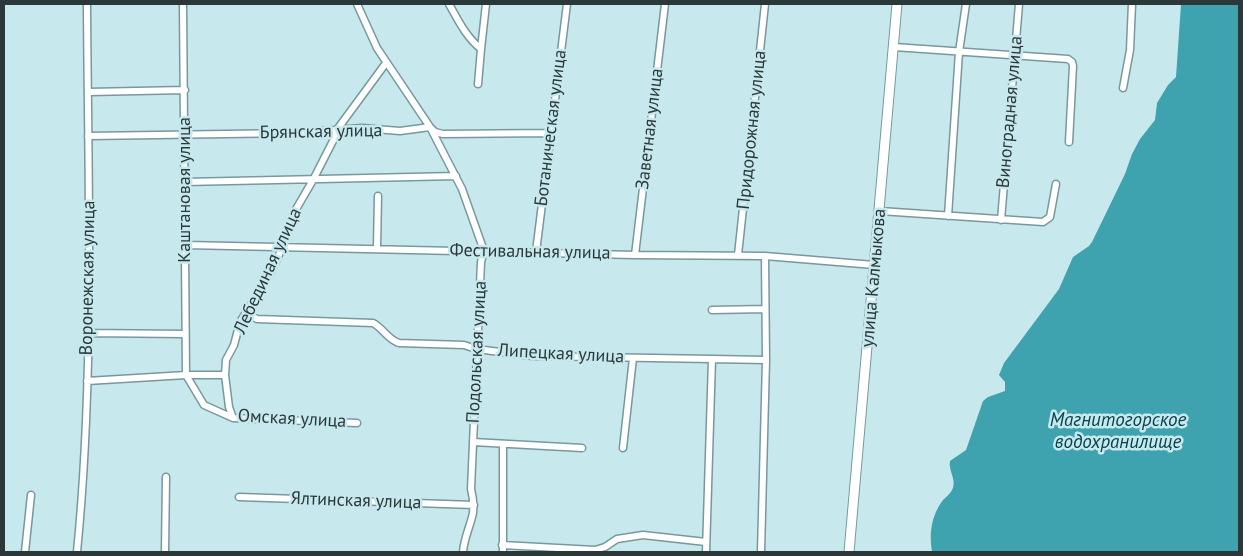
<!DOCTYPE html>
<meta charset="utf-8">
<style>
body{margin:0}
#map{position:relative;width:1243px;height:556px;overflow:hidden;background:#c7e9ee;font-family:"PT Sans",sans-serif}
canvas{display:block}
.frame{position:absolute;inset:0;border:5px solid #2b383a;pointer-events:none}
</style>
<div id="map">
<canvas width="1243" height="556"></canvas>
<div class="frame"></div>
</div>
<script>
const context = document.querySelector('canvas').getContext('2d');
context.lineJoin = 'round';
function fill(path, color) {
  context.fillStyle = color;
  context.fill(path, 'evenodd');
}
function trace(path, color, width, dash) {
  context.strokeStyle = color;
  context.lineWidth = width;
  context.lineCap = dash ? 'butt' : 'round';
  context.setLineDash(dash || []);
  context.stroke(path);
}
function drawText(font, color, halo, rows, align = 'center') {
  context.font = font + ' "PT Sans",sans-serif';
  context.lineWidth = 5;
  context.setLineDash([]);
  context.textBaseline = 'middle';
  context.strokeStyle = halo;
  context.fillStyle = color;
  for (const [text, x, y, turn = 0] of rows) {
    context.save();
    context.translate(x, y);
    context.rotate((+turn || 0) * Math.PI / 180);
    context.textAlign = isNaN(turn) ? turn : align;
    if (halo) context.strokeText(text, 0, 0);
    context.fillText(text, 0, 0);
    context.restore();
  }
}
const water = new Path2D(`
 M1181 4H1239V552H932C929 533 931 516 943 500 947 496 951 493 953 488 956 478 948 470 950 461L966 450 983 401 988 397 1005 391V382L999 375 1004 363 1059 289 1073 257 1089 246 1092 242 1125 174 1132 154 1140 139 1155 120 1157 103 1168 85 1176 77Z`);
const street = new Path2D(`
 M183 4 186 375 204 405 233 418 357 423
 M357 4 377 48 430 127 462 189 484 251 481 262 471 489C473 497 474 505 473 513 470 527 464 538 463 552
 M449 4C458 20 466 37 481 49L486 4
 M894 47 1068 59 1072 62 1073 66 1069 142
 M478 84 481 49
 M1123 88 1130 50 1132 4
 M89 92 185 90
 M88 136 294 133 362 128 400 131 430 127 435 132 443 134 550 133
 M185 182 456 176
 M880 211 1043 222 1050 217 1056 184
 M948 216 959 52 966 4
 M1001 220 1019 4
 M186 245 635 255 765 256 874 265
 M377 248 378 196
 M536 252 567 4
 M635 255 665 4
 M738 255 765 4
 M250 307 249 315 257 319 373 323C383 328 388 340 399 343L464 345 476 349 533 356 712 359
 M712 310 765 309
 M88 333 185 334
 M87 381 186 375H225
 M233 418 229 407 225 375 226 360 234 345 240 322 272 270 283 246 284 235 295 211 313 180 335 137 336 131 386 63
 M473 442 582 448
 M623 448 633 358
 M239 497 474 505
 M502 545 595 550 605 547 617 539 643 535 706 542
 M25 552 31 495
 M77 552C95 370 88 186 87 4
 M165 552 166 477
 M503 552V444
 M706 552 712 359 766 360
 M761 552 766 360 765 256`);
const secondary = new Path2D(`
 M849 552 897 4`);
const streetNames = [
 ["Виноградная улица",1010,112,-85],
 ["Ботаническая улица",551,128,-83],
 ["Заветная улица",650,129,-83],
 ["Придорожная улица",752,130,-84],
 ["Брянская улица",321,132,-1],
 ["Каштановая улица",185,190,-90],
 ["Фестивальная улица",530,252,1],
 ["Лебединая улица",268,271,-65],
 ["Воронежская улица",88,278,-89],
 ["улица Калмыкова",874,278,-85],
 ["Подольская улица",477,352,-87],
 ["Липецкая улица",561,354,3],
 ["Омская улица",292,419,3],
 ["Ялтинская улица",356,501,2]
];
const waterNames = [
 ["Магнитогорское",1118,421],
 ["водохранилище",1118,443]
];
fill(water, '#3fa2af');
trace(street, '#78989c', 9);
trace(secondary, '#78989c', 11);
trace(street, '#fff', 6);
trace(secondary, '#fff', 9);
drawText('18px', '#2b383a', '#c7e9ee', streetNames);
drawText('italic 19px', '#07454c', '#c7e9ee', waterNames);
</script>
